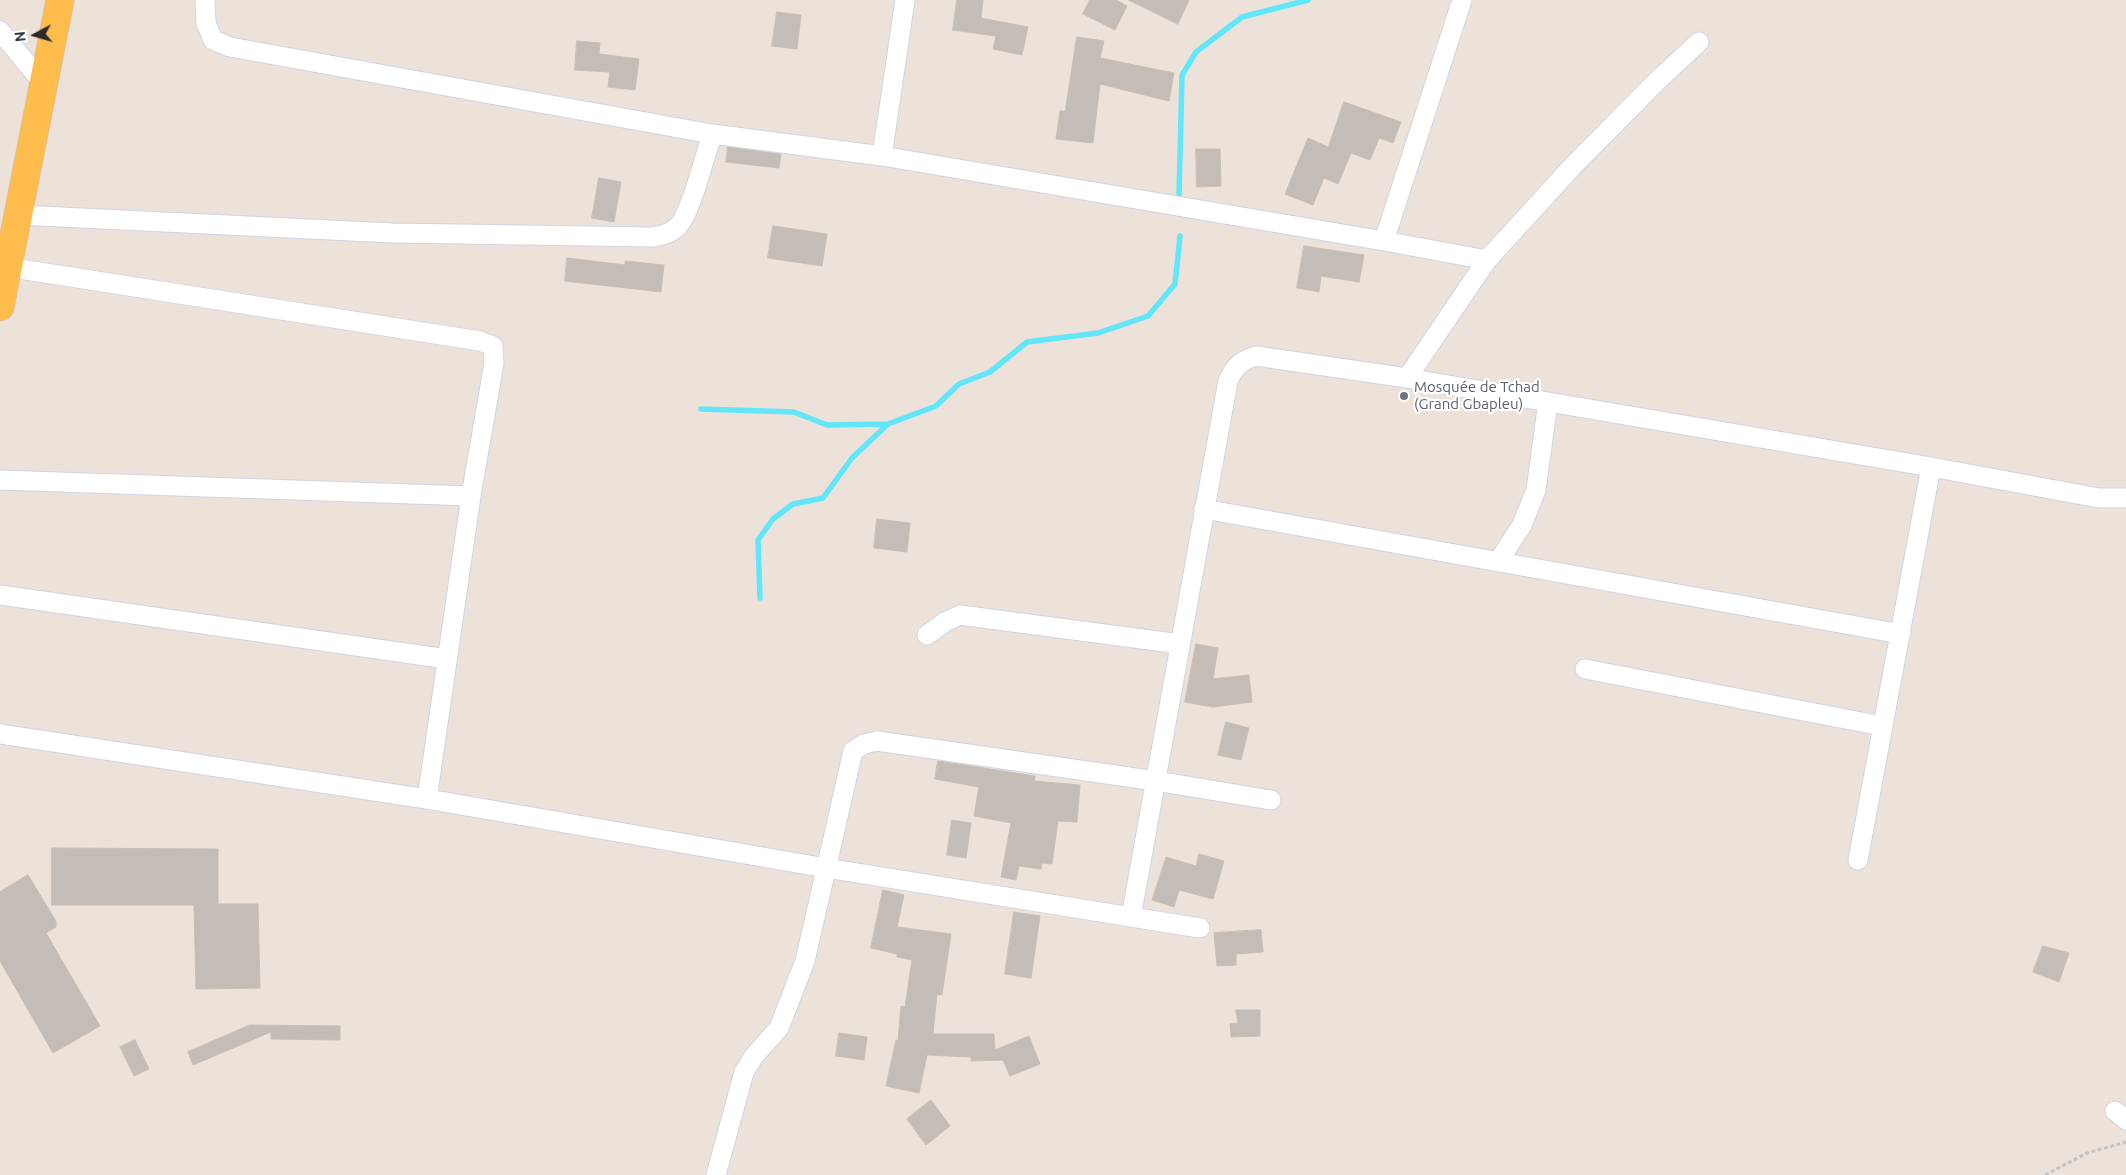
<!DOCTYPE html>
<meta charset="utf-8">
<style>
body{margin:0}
#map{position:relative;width:2126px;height:1175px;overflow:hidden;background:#ede2d9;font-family:Ubuntu,sans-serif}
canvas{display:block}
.north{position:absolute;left:10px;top:10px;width:50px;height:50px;-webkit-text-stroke:4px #fff;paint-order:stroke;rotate:264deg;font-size:14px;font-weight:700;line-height:20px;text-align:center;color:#292929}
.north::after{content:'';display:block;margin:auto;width:18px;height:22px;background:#292929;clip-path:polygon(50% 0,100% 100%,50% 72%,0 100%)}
</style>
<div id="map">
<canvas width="2126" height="1175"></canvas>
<div class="north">N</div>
</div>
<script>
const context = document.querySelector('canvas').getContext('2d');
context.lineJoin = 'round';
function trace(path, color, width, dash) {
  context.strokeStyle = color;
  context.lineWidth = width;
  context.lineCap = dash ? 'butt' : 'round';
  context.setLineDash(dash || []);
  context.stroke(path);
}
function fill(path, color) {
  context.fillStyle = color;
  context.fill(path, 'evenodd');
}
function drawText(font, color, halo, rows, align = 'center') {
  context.font = font + ' Ubuntu,sans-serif';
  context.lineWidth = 4.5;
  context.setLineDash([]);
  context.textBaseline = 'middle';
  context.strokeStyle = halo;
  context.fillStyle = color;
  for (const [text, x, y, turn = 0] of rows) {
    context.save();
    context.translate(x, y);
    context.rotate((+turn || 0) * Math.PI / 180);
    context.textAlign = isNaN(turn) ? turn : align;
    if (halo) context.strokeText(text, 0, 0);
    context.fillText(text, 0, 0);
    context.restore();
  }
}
const stream = new Path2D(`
 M1179 195 1182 75 1196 52 1242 17 1308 0
 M701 409 794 412 827 425 888 424
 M760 598 758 540 773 519 793 504 823 498 852 458 888 424 936 406 959 384 990 372 1027 342 1098 333 1148 316 1175 284 1180 236`);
const building = new Path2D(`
 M957 0H983L981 18 1028 27 1022 55 993 49 996 36 953 30Z
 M1090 0H1116L1127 6 1115 30 1083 14Z
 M1129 0H1189L1178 24Z
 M777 12 801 15 797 49 772 46Z
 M1077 37 1104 41 1100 58 1174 73 1169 101 1100 84 1093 143 1056 139 1060 111H1065Z
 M577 41 600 43 599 54 639 59 635 90 608 87 610 72 575 70Z
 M1344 102 1401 122 1393 143 1379 138 1370 160 1351 153 1338 184 1324 178 1313 205 1285 194 1308 138 1328 147Z
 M728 147 781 154 779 168 726 162Z
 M1196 149H1220L1221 186 1197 187Z
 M599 178 621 182 614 222 592 218Z
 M773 226 827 234 822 266 768 258Z
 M1304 246 1364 255 1359 282 1321 276 1319 292 1297 288Z
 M567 258 625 265V261L664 265 661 292 565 281Z
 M877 519 910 523 907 552 874 548Z
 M1196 644 1218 648 1213 679 1249 675 1252 702 1213 707 1185 702Z
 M1226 722 1249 728 1241 760 1218 755Z
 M938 761 1035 776 1034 781 1080 785 1077 822 1058 821 1052 864 1042 863 1041 869 1019 866 1016 880 1001 877 1011 823 974 816 979 787 935 779Z
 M952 820 971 823 966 858 947 855Z
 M52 848 218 849V904H258L260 988 196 989 194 905H52Z
 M1199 854 1224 861 1213 899 1179 890 1174 907 1152 900 1166 857 1196 866Z
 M28 875 56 921V927L46 933 100 1026 53 1053 0 961V892Z
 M883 890 904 895 897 927 951 934 942 995 937 994 933 1034H994L995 1050 1029 1036 1040 1064 1010 1076 1003 1060 971 1061V1057L927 1055 919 1093 886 1086 896 1040 898 1041 901 1006 905 1007 912 960 897 957V954L871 948Z
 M1014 912 1040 916 1031 978 1005 974Z
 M1261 930 1263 952 1236 954V965L1217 966 1214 933Z
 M2043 946 2069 953 2059 982 2033 972Z
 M1236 1010H1260V1036L1231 1037 1230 1024 1238 1023Z
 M250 1025 340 1026V1040L271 1039V1032L193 1065 188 1052Z
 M839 1033 867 1037 864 1060 836 1056Z
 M135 1040 149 1069 134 1076 120 1047Z
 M931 1100 950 1126 926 1145 907 1119Z`);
const path = new Path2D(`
 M2045 1175 2087 1153 2126 1142`);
const minor = new Path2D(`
 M205 0 206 23 213 40 230 47 712 134 882 156 1384 241 1487 260
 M0 31 43 83
 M1699 42 1658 80 1571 168 1487 260 1407 378 1931 467 2099 498H2126
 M882 156 905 0
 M19 215 393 233 653 237C662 235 670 234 677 227 690 217 706 152 712 134
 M1384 241 1462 0
 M7 267 480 341 493 346 494 363 471 496 427 799
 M0 480 471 496
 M1204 509 1901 634
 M1498 562 1522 525 1536 490 1548 402
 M0 595 447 659
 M927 635 945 622 960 615 1180 644
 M1585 669 1882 726
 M0 734 427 799 826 868 1200 928
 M1858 860 1931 467
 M1131 917 1228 381C1235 366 1240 361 1256 356L1407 378
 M2115 1111 2126 1120
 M716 1175 744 1072 754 1056 779 1028 805 961 853 751 864 744 877 741 1156 781 1271 800`);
const primary = new Path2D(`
 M0 307 60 0`);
const markers = [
 [1404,396,5,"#6b7280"]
];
const worshipNames = [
 ["Mosquée de Tchad",1414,387],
 ["(Grand Gbapleu)",1414,404]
];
trace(stream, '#61e6fa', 5.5);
fill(building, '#c4bcb6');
trace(building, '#c8beb3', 1);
trace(minor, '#ced5e4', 21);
trace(primary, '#c3c3c3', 29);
trace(path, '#c3c3c3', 3, [4, 2.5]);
trace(minor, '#fff', 19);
trace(primary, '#febc4d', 28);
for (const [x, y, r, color] of markers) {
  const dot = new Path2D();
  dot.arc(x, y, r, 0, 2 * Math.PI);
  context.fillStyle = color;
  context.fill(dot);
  trace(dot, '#fff', 2);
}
drawText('15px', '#5b616d', '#fff', worshipNames, 'left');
</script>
